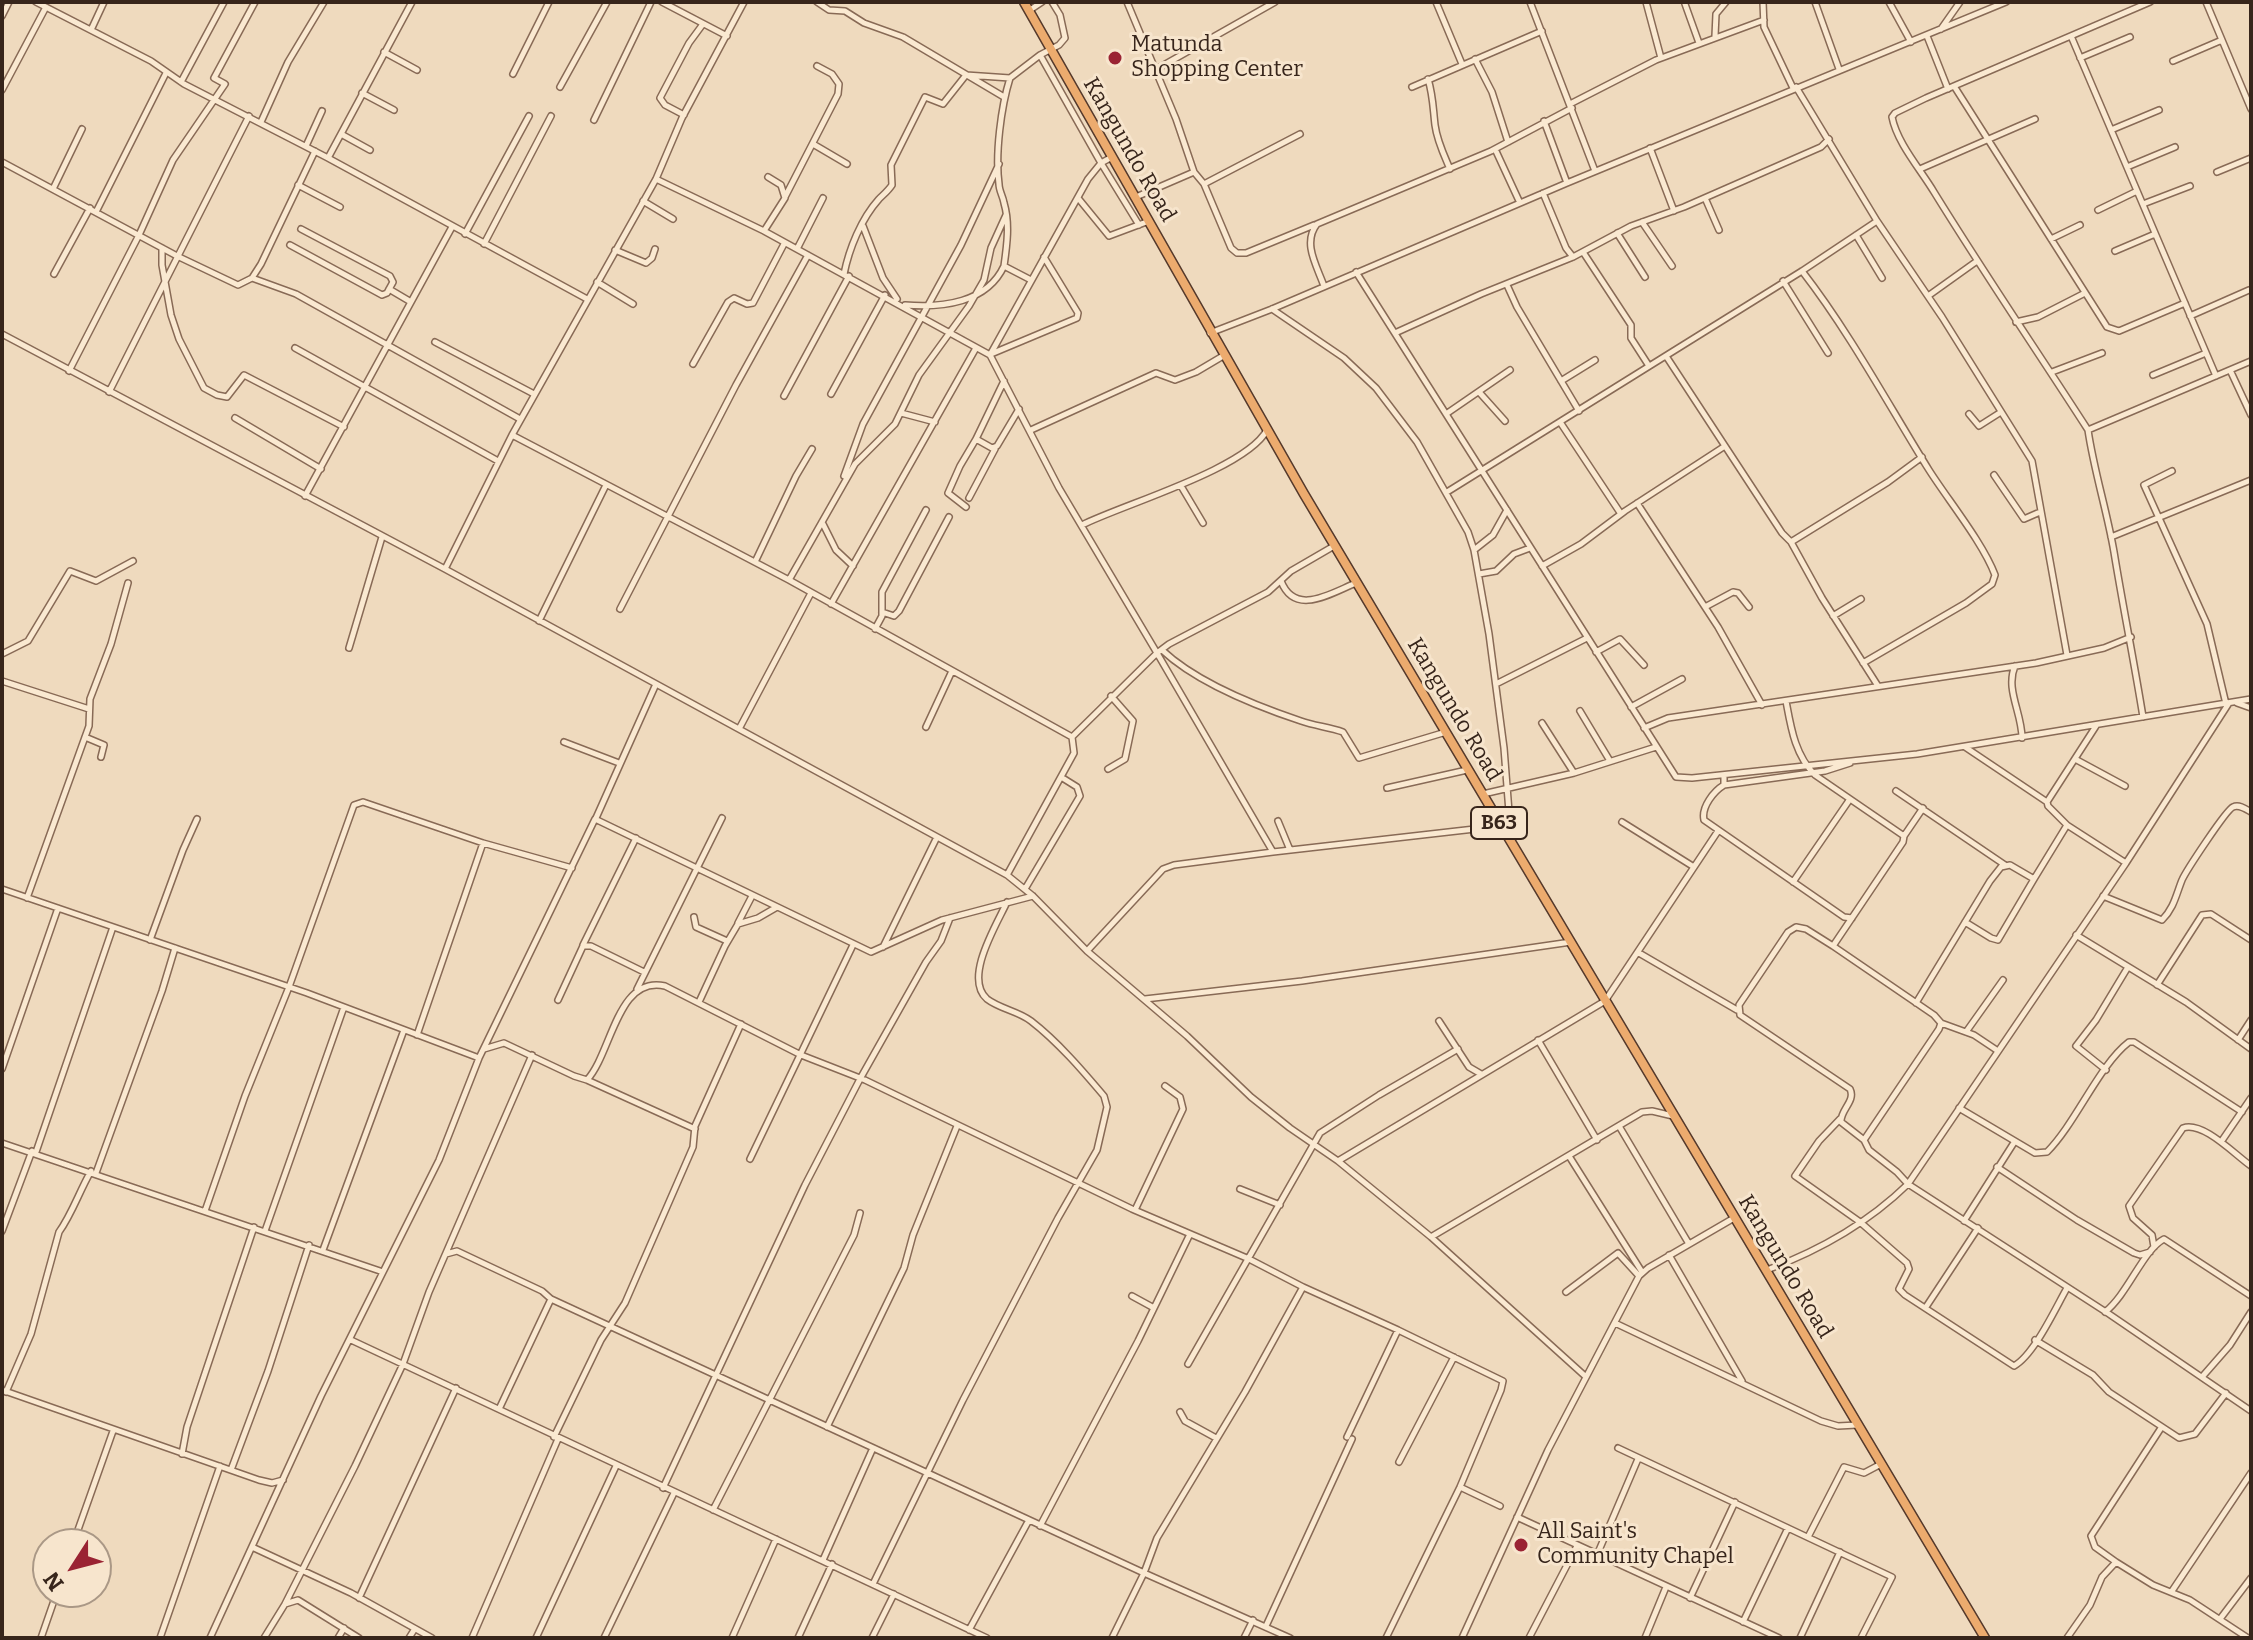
<!DOCTYPE html>
<style>
body{margin:0}
#map{position:relative;width:2253px;height:1640px;overflow:hidden;background:#efdabe;font-family:Bitter,serif}
canvas{display:block}
.frame{position:absolute;inset:0;border:4px solid #37251b;pointer-events:none}
.north{position:absolute;left:32px;top:1528px;width:80px;height:80px;box-sizing:border-box;background:#f7e5cd;border:2px solid #aa9886;border-radius:50%;rotate:234deg;font-size:22px;font-weight:700;line-height:32px;text-align:center;color:#37251b}
.north::after{content:'';display:block;margin:auto;width:28px;height:36px;background:#9a2333;clip-path:polygon(50% 0,100% 100%,50% 72%,0 100%)}
</style>
<div id="map">
<canvas width="2253" height="1640"></canvas>
<div class="frame"></div>
<div class="north">N</div>
</div>
<script>
const context = document.querySelector('canvas').getContext('2d');
context.lineJoin = 'round';
function trace(path, color, width, dash) {
  context.strokeStyle = color;
  context.lineWidth = width;
  context.lineCap = dash ? 'butt' : 'round';
  context.setLineDash(dash || []);
  context.stroke(path);
}
function drawText(font, color, halo, rows, align = 'center') {
  context.font = font + ' Bitter,serif';
  context.lineWidth = 6;
  context.setLineDash([]);
  context.textBaseline = 'middle';
  context.strokeStyle = halo;
  context.fillStyle = color;
  for (const [text, x, y, turn = 0] of rows) {
    context.save();
    context.translate(x, y);
    context.rotate((+turn || 0) * Math.PI / 180);
    context.textAlign = isNaN(turn) ? turn : align;
    if (halo) context.strokeText(text, 0, 0);
    context.fillText(text, 0, 0);
    context.restore();
  }
}
const minor = new Path2D(`
 M36 2 151 61 184 84 328 158 587 299
 M662 2 727 36
 M817 2 829 10 845 11 864 23 903 37 1004 97
 M1127 2 1176 119 1194 172 1204 184 1300 134
 M1436 2 1462 64
 M1530 2 1595 171
 M1646 2 1661 58
 M1763 2 1764 27 1793 88
 M1815 2 1839 69
 M1889 2 1911 42
 M2206 2 2251 109
 M1685 4 1699 43
 M1030 10 1042 2
 M2 16 9 2
 M1941 29 1960 2
 M91 30 104 2
 M1715 36 1716 14 1726 2
 M1927 36 1948 89
 M2071 36 2216 376
 M384 52 417 70
 M1040 55 1059 45 1065 38 1060 15 1052 2
 M2080 58 2130 37
 M1475 59 1492 92 1508 142
 M2173 61 2222 40
 M1155 70 1275 2
 M513 74 549 2
 M1010 78C1001 107 995 154 999 184 999 191 1003 196 1004 203 1010 223 1007 245 1004 266L1031 280
 M1428 79C1433 95 1433 108 1435 125 1437 141 1444 155 1450 169
 M181 82 224 2
 M1954 86 2107 327 2119 331 2185 303
 M560 87 607 2
 M1412 87 1542 31
 M1796 87 1877 221 1942 317 2032 461 2067 655
 M2 90 46 7
 M362 93 394 110
 M1570 104 1656 60 1764 20
 M684 115 665 105 660 98 689 43 703 24
 M594 120 651 2
 M1544 121 1567 183
 M261 122 288 62 324 2
 M2111 130 2159 110
 M341 134 370 150
 M813 144 847 164
 M306 146 322 111
 M1650 148 1674 211
 M1495 149 1520 203
 M328 158 412 2
 M2 162 177 256 238 285 252 278 261 264 315 151
 M2127 167 2175 147
 M1920 169 2035 119
 M2217 172 2251 158
 M768 177 781 185 785 198 764 231 990 355 1059 488 1157 653 1072 737
 M656 179 764 231
 M1204 184 1231 248 1237 253H1246L1314 225
 M298 185 340 207
 M53 189 82 129
 M1543 193 1566 248 1573 257
 M785 197 838 94 839 84 832 74 817 66
 M1136 197 1194 172
 M1078 198 1109 236 1149 221
 M1705 198 1719 230
 M643 201 673 219
 M2143 204 2190 186
 M2098 210 2137 191
 M96 212 166 73
 M1642 222 1672 266
 M863 226 883 278 897 299
 M1617 233 1645 277
 M465 234 529 116
 M1856 235 1882 278
 M2051 239 2080 225
 M484 244 551 116
 M290 245 382 295 387 293 393 282 390 276 301 229
 M162 248V265L171 315 179 339 204 388 217 395 227 397 244 375 344 427
 M797 249 823 198
 M615 250 646 263 652 258 655 249
 M2115 251 2155 234
 M1583 252 1631 325V338L1649 366
 M1802 271C1850 333 1888 404 1929 470 1948 500 1983 543 1995 575L1992 584 1966 603 1863 663
 M1356 272 1676 777 1692 778 1917 754 2251 699
 M54 274 90 208
 M844 274C849 249 861 219 879 199 884 194 888 191 892 185L891 165 925 97 943 104 966 75 1010 78 1040 55 1101 163 1112 157
 M252 278 296 294 520 419
 M1783 281 1828 353
 M597 282 633 304
 M1507 285 1517 307 1579 411
 M1324 286C1317 266 1302 243 1317 224L1491 151 1572 108
 M389 289 411 302
 M1928 296 1977 261
 M905 305C942 308 987 303 1004 266
 M1272 309 1344 358 1376 388 1417 442 1468 532 1474 550 1489 634 1504 748 1509 812 1501 826 1273 852 1157 653 1169 644 1268 592 1291 571 1334 546
 M2190 316 2249 290
 M2016 322 2038 317 2085 293
 M1210 333 1272 309 1567 183 2006 2
 M1395 333 1481 294 1573 257 1631 226 1684 207 1821 147 1829 139
 M2 334 445 569 1007 875 1033 896 1087 951 1187 1036 1251 1097 1290 1128 1338 1161 1431 1237 1585 1376
 M435 342 534 394
 M295 348 498 461
 M991 354 1077 318 1078 313 1044 257
 M990 355 1088 179 1101 163 1139 225
 M1666 356 1782 533 1791 542 1822 598 1878 686
 M693 364 728 302 734 298 747 304 753 303 784 244
 M2230 370 2251 415
 M69 371 139 235 173 160 225 84 214 78 255 2
 M2052 372 2102 353
 M2153 375 2206 353
 M1561 381 1595 360
 M109 392 249 116
 M1479 392 1505 421
 M831 394 885 295
 M784 396 849 276
 M901 413 935 422
 M1446 414 1510 370
 M1969 414 1979 426 2001 412
 M235 418 321 469
 M1560 422 1621 514
 M1031 430 1156 373 1175 380 1196 372 1223 356
 M2088 430C2037 351 1984 273 1934 192 1921 170 1897 143 1892 117L1895 113 1926 98 2150 2
 M512 435 789 580 1072 737 1074 753 1007 875
 M976 439 1004 381
 M2172 471 2144 485 2207 624 2226 704
 M1994 475 2024 519 2040 512
 M844 476 863 424 961 245 999 164
 M1181 486 1203 523
 M1447 492 1802 271 1877 221
 M305 496 452 227
 M969 498 995 449
 M1637 503 1718 627 1762 705
 M966 507 948 493 960 466 976 439 992 448 997 446 1019 409
 M822 522 836 550 853 566
 M1082 525C1124 504 1246 469 1267 430
 M2111 537 2251 480
 M1791 542 1888 482 1922 457
 M1474 550 1493 535 1507 510
 M755 562 796 476 812 449
 M1542 566 1581 544 1625 511 1725 446
 M445 569 512 435 656 179 682 118 744 2
 M1479 574 1496 571 1514 554 1530 548
 M789 580 855 464 895 424 919 375 969 306 984 280 991 248 1006 215
 M1281 581C1295 617 1331 593 1356 583
 M831 604 976 348
 M1705 607 1733 592 1738 593 1749 607
 M620 609 736 385 808 255
 M882 612 894 616 899 611 949 517
 M1833 616 1861 599
 M539 621 606 485
 M875 629 882 616V592L926 510
 M349 648 382 537
 M1162 650C1196 682 1256 706 1301 721 1315 726 1329 727 1343 732L1359 758 1446 732
 M1596 652 1620 639 1644 665
 M2 654 28 641 70 571 96 581 133 561
 M2015 666C2005 689 2022 713 2022 738
 M2 681 89 709
 M1496 684 1587 638
 M1786 701C1791 728 1795 755 1815 775L1904 836 1903 842 1833 946
 M2237 703 2251 708
 M1631 707 1682 679
 M1580 711 1610 761
 M2143 717C2134 661 2123 607 2114 552 2107 511 2094 471 2088 430L2251 361
 M1542 723 1574 773
 M2096 726 2047 802 2048 806 2067 825 2126 863
 M926 727 952 671
 M1644 728 1668 718 2036 663 2104 648 2131 637
 M739 729 811 593
 M85 737 104 745 101 757
 M564 742 619 763
 M1965 747 2047 802
 M2075 759 2125 786
 M1108 769 1125 759 1133 721 1111 696
 M1724 775V785C1714 791 1701 807 1704 820L1844 917 1852 918
 M1724 785 1825 771 1850 763
 M1387 788 1467 770
 M1896 791 2005 865
 M1483 794 1574 773 1656 747
 M596 818 656 684
 M1278 821 1290 850
 M1622 822 1694 867
 M1904 836 1923 808
 M1793 882 1850 799
 M2 889 307 993 479 1058
 M1025 889 1080 796 1077 787 1061 777
 M2103 896 2162 920C2174 908 2176 895 2182 880 2186 871 2226 810 2233 807 2239 804 2246 809 2251 812
 M27 898 89 726 90 699 111 644 128 583
 M694 917 696 927 727 941
 M1965 922 1991 938 1998 940 2034 879
 M738 923 752 896
 M2076 935 2186 1002 2251 1049
 M150 940 183 850 197 819
 M583 945 636 838
 M883 947 937 837
 M1087 951 1163 869 1174 865 1273 852
 M1639 953 1737 1010
 M2157 985 2202 915 2211 914 2251 940
 M637 989 722 818
 M1145 999 1302 981 1571 942
 M558 1000 583 946H591L644 972
 M699 1002 725 946 738 924 758 918 777 907
 M1916 1003 1990 881 2001 867 2010 865 2034 879 2067 825
 M1439 1021 1469 1067 1481 1074
 M1941 1023 1974 1035 1998 1051
 M1966 1032 2003 980
 M417 1035 483 843 572 868
 M1538 1040 1597 1140
 M2238 1040 2251 1020
 M484 1049 504 1043 574 1076 587 1080C612 1053 617 975 665 986L801 1055 865 1080 1132 1209 1249 1259 1303 1287 1398 1330 1503 1381 1501 1390 1460 1487 1386 1638
 M2 1069 58 908
 M2106 1070 2076 1046 2096 1020 2128 967
 M587 1080 695 1129
 M1959 1108 2035 1153 2047 1152C2076 1123 2099 1065 2129 1042H2134L2242 1112
 M1840 1119 1819 1141 1795 1176 1860 1222 1907 1263 1909 1269 1899 1289 1905 1295 2014 1366C2034 1355 2055 1309 2067 1288
 M1619 1126 1689 1244
 M1864 1140 1939 1029 1941 1023 1934 1015 1833 946 1806 929 1796 927 1788 932 1739 1005 1740 1015 1850 1089C1856 1101 1840 1110 1841 1122L1864 1140 1869 1150 1897 1172 1908 1184 2109 1314 2251 1411
 M2221 1142 2251 1098
 M2 1143 383 1272
 M36 1152 113 927
 M1569 1156 1642 1272
 M750 1159 853 945
 M1338 1161 1605 1001 1718 831
 M1997 1167 2077 1220 2134 1253 2140 1255 2150 1252
 M96 1173 162 991 175 948
 M1240 1189 1280 1205
 M1135 1210 1183 1109 1180 1097 1165 1086
 M205 1211 245 1096 289 987 354 805 363 802 483 843
 M1964 1221 2015 1141
 M2 1231 32 1151
 M265 1231 344 1007
 M1431 1237 1642 1112 1652 1111 1673 1116
 M2154 1247 2152 1235 2133 1218 2129 1206 2183 1128C2203 1121 2234 1154 2251 1166
 M323 1250 404 1030
 M446 1254 457 1251 542 1291 551 1299 1144 1573 1290 1638
 M1669 1255 1742 1381
 M1767 1270C1818 1251 1869 1222 1908 1184L2126 863 2229 703
 M1566 1292 1618 1253 1639 1276
 M1132 1296 1154 1308
 M1926 1307 1978 1228
 M2105 1312C2128 1294 2143 1250 2164 1239L2251 1296
 M1615 1323 1821 1421 1838 1426 1857 1425
 M351 1340 987 1638
 M2035 1340 2093 1375 2109 1392 2179 1438 2195 1434 2226 1393
 M1188 1364 1320 1133 1379 1095 1458 1049
 M2202 1377 2230 1345 2251 1312
 M2 1390 259 1480 272 1483 283 1480
 M6 1392 31 1334 59 1232C72 1214 79 1192 91 1171
 M500 1407 551 1299
 M1180 1412 1185 1421 1216 1438
 M827 1427 904 1268 913 1235 957 1126
 M554 1437 601 1340 625 1303 693 1147 695 1126 741 1024
 M1347 1437 1398 1330
 M1618 1448 1892 1577 1861 1638
 M182 1454 187 1427 254 1227
 M1399 1462 1454 1357
 M231 1470 268 1371 309 1245
 M1460 1487 1500 1506
 M663 1488 805 1185 860 1079 926 962 941 941 950 918
 M713 1510 854 1235 860 1213
 M1517 1517 1779 1638
 M1040 1526 1138 1341 1190 1234
 M1808 1537 1844 1467 1864 1473 1881 1464
 M73 1544 113 1431
 M252 1547 351 1593 432 1638
 M1597 1555 1638 1459
 M823 1560 873 1448
 M2116 1562 2095 1547 2091 1536 2161 1428
 M873 1584 963 1400 1058 1218 1097 1150 1107 1107 1104 1096C1082 1070 1058 1042 1031 1021 1018 1011 1000 1009 987 999 963 978 997 924 1007 902
 M2172 1591 2251 1473
 M359 1598 456 1388
 M1690 1598 1735 1502
 M285 1604 355 1466 403 1364 429 1292 532 1055
 M2220 1619 2251 1578
 M1743 1622 1788 1528
 M1266 1626 1352 1439
 M969 1630 1029 1520
 M41 1638 57 1592
 M160 1638 220 1466
 M210 1638 321 1396 439 1160 479 1058 595 819 871 952 942 920 1033 896
 M264 1638 285 1604 298 1600 359 1638
 M338 1638 344 1628
 M409 1638 414 1630
 M472 1638 558 1439
 M536 1638 616 1466
 M604 1638 674 1493
 M732 1638 776 1539
 M798 1638 832 1564
 M872 1638 894 1594
 M1112 1638 1144 1573 1157 1538 1245 1392 1303 1287
 M1244 1638 1253 1620
 M1462 1638 1548 1450 1639 1276 1648 1268 1734 1218
 M1529 1638 1577 1546
 M1645 1638 1666 1587
 M1800 1638 1840 1552
 M2067 1638 2090 1605 2102 1577 2116 1562 2153 1585 2190 1600 2248 1638`);
const trunk = new Path2D(`
 M1024 2 1304 494 1985 1638`);
const markers = [
 [1115,58,8,"#9a2333"],
 [1521,1545,8,"#9a2333"]
];
const shields = [
 [1499,823,56]
];
const shieldNames = [
 ["B63",1499,823]
];
const poiNames = [
 ["Matunda",1131,45],
 ["Shopping Center",1131,70],
 ["All Saint's",1537,1532],
 ["Community Chapel",1537,1557]
];
const streetNames = [
 ["Kangundo Road",1129,150,60],
 ["Kangundo Road",1454,710,59],
 ["Kangundo Road",1785,1267,59]
];
trace(minor, '#886a56', 8);
trace(trunk, '#55392b', 11);
trace(minor, '#fae9d1', 5);
trace(trunk, '#ecab6e', 8);
for (const [x, y, r, color] of markers) {
  const dot = new Path2D();
  dot.arc(x, y, r, 0, 2 * Math.PI);
  context.fillStyle = color;
  context.fill(dot);
  trace(dot, '#f7e5cd', 3);
}
for (const [x, y, w] of shields) {
  const box = new Path2D();
  box.roundRect(x - w / 2, y - 16, w, 32, 6);
  context.fillStyle = '#f7e5cd';
  context.fill(box);
  trace(box, '#37251b', 2);
}
drawText('bold 20px', '#37251b', null, shieldNames);
drawText('22px', '#37251b', '#f7e5cd', poiNames, 'left');
drawText('22px', '#37251b', '#f7e5cd', streetNames);
</script>
